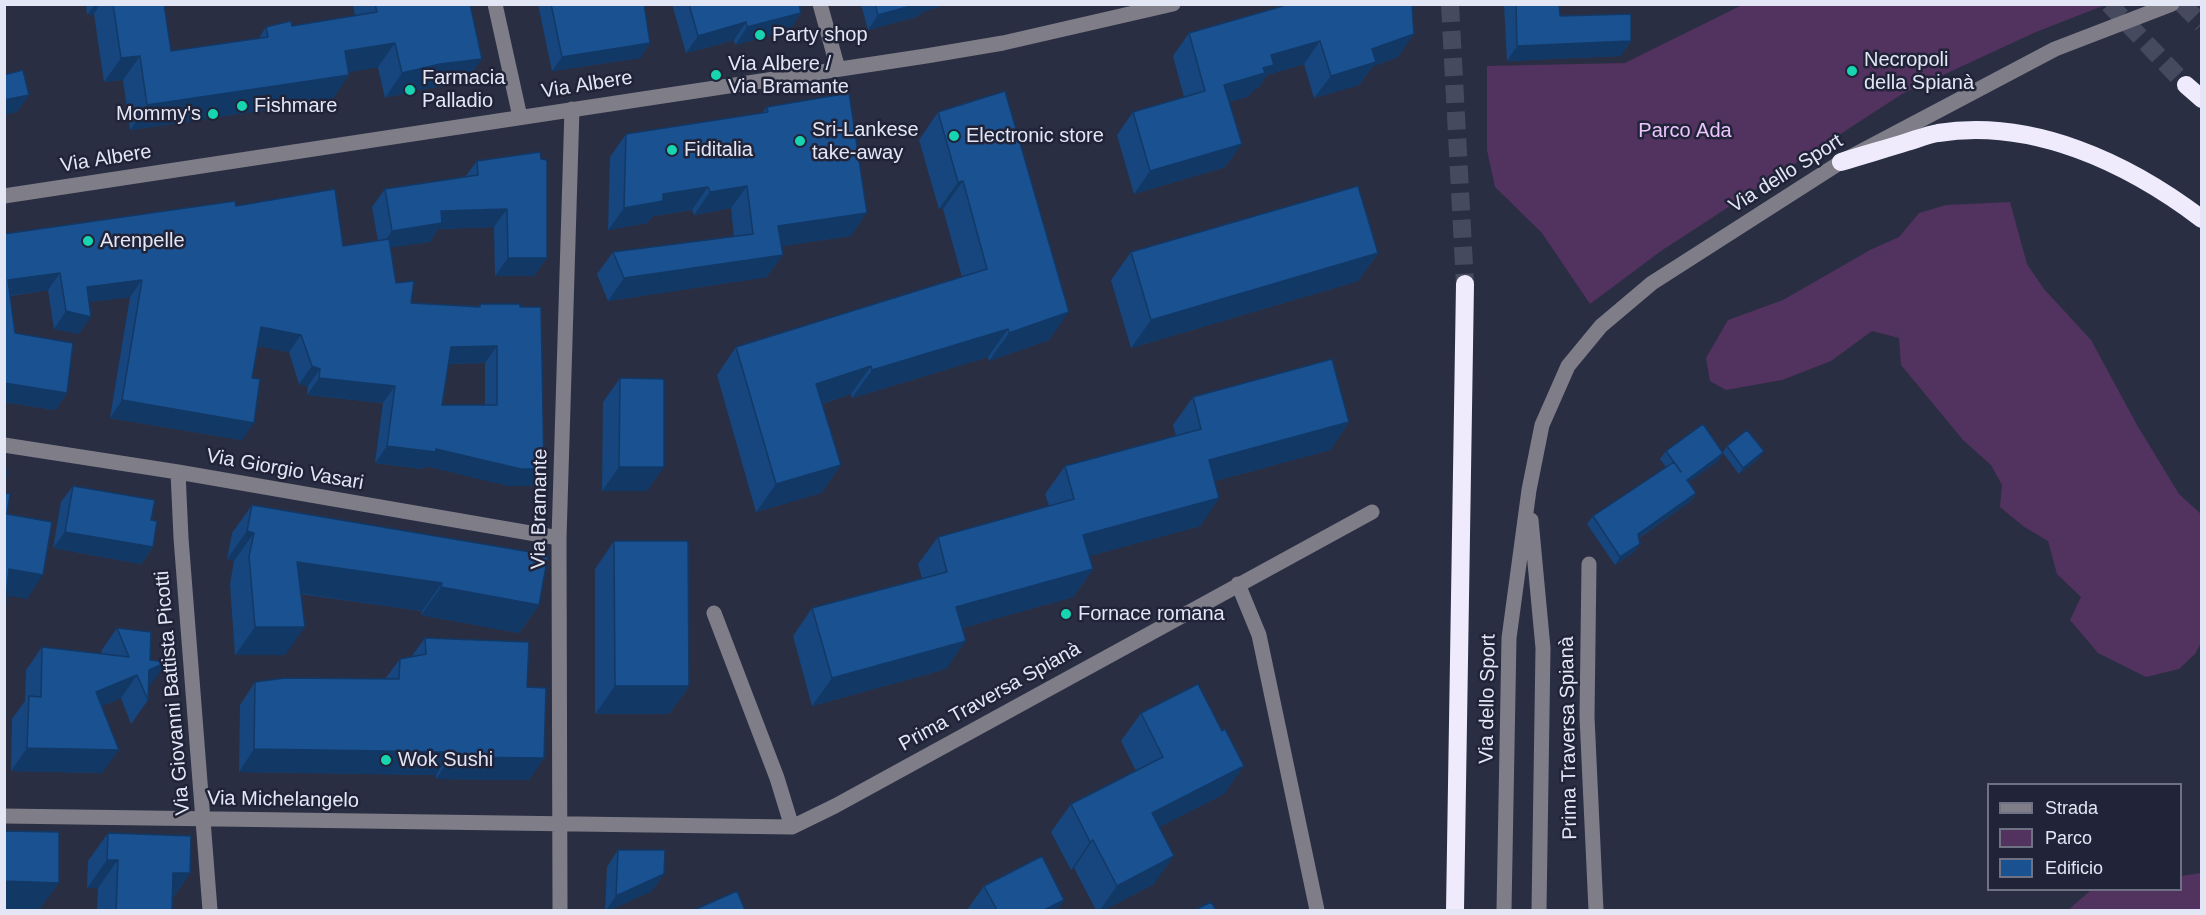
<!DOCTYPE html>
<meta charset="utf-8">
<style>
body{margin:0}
#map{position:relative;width:2206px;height:915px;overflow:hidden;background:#2a2e43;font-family:Arial,sans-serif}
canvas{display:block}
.frame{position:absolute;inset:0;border:6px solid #e3e6f4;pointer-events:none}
.legend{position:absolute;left:1987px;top:783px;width:195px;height:108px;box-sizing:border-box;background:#212438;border:2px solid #6f7283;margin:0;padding:8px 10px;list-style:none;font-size:18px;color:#e3e6f4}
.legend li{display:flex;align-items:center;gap:12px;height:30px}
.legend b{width:30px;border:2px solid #6f7283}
</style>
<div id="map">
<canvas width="2206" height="915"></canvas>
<div class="frame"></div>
<ul class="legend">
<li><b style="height:8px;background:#7f7d88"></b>Strada</li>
<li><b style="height:16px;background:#52325f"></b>Parco</li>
<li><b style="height:16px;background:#1a5191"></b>Edificio</li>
</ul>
</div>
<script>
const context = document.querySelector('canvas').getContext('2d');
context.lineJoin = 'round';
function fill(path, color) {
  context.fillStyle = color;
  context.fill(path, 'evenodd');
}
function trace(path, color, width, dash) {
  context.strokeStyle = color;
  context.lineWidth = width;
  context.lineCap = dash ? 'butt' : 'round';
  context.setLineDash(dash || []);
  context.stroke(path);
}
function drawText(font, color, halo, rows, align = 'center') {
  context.font = font + ' Arial,sans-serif';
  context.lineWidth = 5;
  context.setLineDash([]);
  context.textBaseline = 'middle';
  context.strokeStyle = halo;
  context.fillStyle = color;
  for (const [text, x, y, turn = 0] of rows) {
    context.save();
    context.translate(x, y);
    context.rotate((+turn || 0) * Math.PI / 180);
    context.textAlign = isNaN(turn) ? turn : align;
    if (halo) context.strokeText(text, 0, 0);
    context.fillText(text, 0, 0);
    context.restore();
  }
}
const green = new Path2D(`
 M1742 5V4L2105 5 2036 32 1902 94 1661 251 1590 304 1542 233 1495 187 1487 150V66L1625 63Z
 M2010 202 2027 264 2044 289 2091 340 2137 425 2179 494 2201 514V643L2195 654 2179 669 2146 677 2098 653 2070 620 2081 597 2057 574 2048 541 2023 526 2000 507 2002 485 1991 465 1963 440 1901 365 1899 338 1872 331 1831 361 1782 380 1726 390 1710 381 1706 358 1728 320 1783 300 1870 250 1899 237 1919 213 1946 205Z
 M2201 873V910H2068L2091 890H2180L2181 876Z`);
const highwayTunnel = new Path2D(`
 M1450 4 1465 284
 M2109 4 2186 85
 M2182 4 2202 24`);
const minor = new Path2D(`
 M495 4 520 117
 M820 4 838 69
 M4 196 926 56 1003 43 1173 4
 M4 445 178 472 559 538
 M178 472 181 538 210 910
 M1531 520 1543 648 1539 910
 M1589 564 1587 717 1596 910
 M1238 584 1259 635 1317 910
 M714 613 777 778 792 827
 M4 816 792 827 835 806 1372 512
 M560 910 559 538 572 109
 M1504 910 1509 638 1529 490 1542 425 1568 366 1601 326 1652 283 1841 162 2055 49 2172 4`);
const highway = new Path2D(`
 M2186 85 2202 99
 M1841 162C1863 155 1885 149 1907 142 1917 139 1927 135 1938 133 2033 118 2128 163 2202 219
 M1455 910 1465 284`);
const wall = new Path2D(`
 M86 4H164L171 51 259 38 266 27 292 26 355 16 353 4H470L465 83 423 89 385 98 378 67 349 72 332 100 130 130 123 80 104 82 94 14 87 15Z
 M538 4H644L650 43 640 58 552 71Z
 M672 4H799L801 13 789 30 735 45 734 40 686 53Z
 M861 4H948L922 12 919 16 868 30Z
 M1290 4 1398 57 1373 66 1359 85 1314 98 1304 64 1267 75 1258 88 1254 89 1249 96 1229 102 1225 167 1134 194 1117 135 1133 112 1184 97 1173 56 1189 33Z
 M1504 4H1559L1560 16 1631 41 1620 56 1507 61Z
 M767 107 851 236 781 246 767 277 608 301 597 274 613 252 734 237 731 208 694 215 692 210 653 216 647 223 608 230 610 157 626 134 762 113Z
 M938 112 1049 340 989 361 988 357 852 398 851 394 822 404 841 465 821 493 756 512 717 375 736 347 962 277 943 209H939L919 140Z
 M540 152 534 276H495L494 227 438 229 430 242 391 247 396 283 411 303 478 306 480 304H520L532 486H509L426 466 423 469 375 463 383 403 307 395 308 386 299 384 289 352 258 346 242 440 110 418 130 297 89 302 79 334 54 329 48 290 10 296 15 333 67 393 55 410 4 402V234L236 206 343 246 378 241 372 207 385 189 465 177 477 161ZM485 363V405H442L448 364Z
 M1131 252 1378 253 1358 281 1131 348 1111 280Z
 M620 378 647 491H602L603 402Z
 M1193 397 1349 422 1330 450 1215 481 1219 498 1200 526 1089 556 1093 569 1073 597 962 628 946 669 812 706 793 636 812 608 922 578 918 564 938 537 1049 506 1045 494 1065 466 1176 436 1173 425Z
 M1727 446 1760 457 1739 474 1723 453 1718 461 1688 482 1696 493 1691 501 1639 538 1640 544 1634 552 1615 565 1587 524 1593 516 1666 467 1660 459 1666 451 1723 452Z
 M73 486 151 520 153 547 141 564 53 548 61 502Z
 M252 505 539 605 519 633 421 615 422 611 300 594 285 655H235L230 584 234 561 227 559 232 533Z
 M614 541 689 686 669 714H595V569Z
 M117 628 150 660 151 685 148 686V700L131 724 121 698 102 706V773L11 771 12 719 25 701 26 670 42 647 102 654 101 651Z
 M425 638 527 687 529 780 436 779V775L239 772 240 705 255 682 385 679 400 659 411 657Z
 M1141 713 1224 794 1159 827 1154 884 1104 910H1096L1074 868 1071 870 1051 832 1071 804 1136 771 1121 741Z
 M108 833 190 873 172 899V910H97L98 888H87L88 861Z
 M618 850 652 891 610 910H605L607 867Z
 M984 886 1064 900 1057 910H967Z`);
const shadedWall = new Path2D(`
 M95 4H100L94 14 87 15Z
 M918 4H948L922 12 919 16 868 30 878 15Z
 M801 13 789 30 735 45 747 27Z
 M746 22 734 40 686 53 698 36Z
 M1414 34 1398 57 1373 66 1359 85 1314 98 1331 76 1372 49Z
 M1320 41 1304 64 1267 75 1258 88 1254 89 1249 96 1208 108 1224 85 1271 55Z
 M1631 41 1620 56 1507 61 1517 46Z
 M395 43 378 67 328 76 345 51Z
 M650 43 640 58 552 71 562 57Z
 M140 56 123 80 104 82 121 58Z
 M482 59 465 83 423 89 385 98 402 73 440 64Z
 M349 75 332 100 130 130 147 105Z
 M29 95 17 112 4 115V100Z
 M1242 144 1225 167 1134 194 1150 171Z
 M963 181 943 209H939L958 182Z
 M747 186 731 208 694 215 710 192Z
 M708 187 692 210 653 216 647 223 608 230 624 208 663 194Z
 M507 209 494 227 438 229 430 242 379 249 392 231 441 211Z
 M867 213 851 236 762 249 778 226Z
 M1378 253 1358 281 1131 348 1151 320Z
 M783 255 767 277 608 301 624 278Z
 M508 258H547L534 276H495Z
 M60 273 48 290 4 296 8 280Z
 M142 280 130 297 75 304 87 287Z
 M66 311 91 317 79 334 54 329Z
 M1069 312 1049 340 989 361 1009 333Z
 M261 327 301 335 289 352 249 344Z
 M1008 329 988 357 852 398 872 370Z
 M497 346 485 363 439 364 451 347Z
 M312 366 320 369 308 386 299 384Z
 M871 366 851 394 796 412 816 384Z
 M319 378 395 386 383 403 307 395Z
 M4 383 67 393 55 410 4 402Z
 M122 400 254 423 242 440 110 418Z
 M1349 422 1330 450 1189 488 1209 460Z
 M387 446 436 449 544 469 532 486H509L426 466 423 469 375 463Z
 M1764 451 1760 457 1739 474 1743 468Z
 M1723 453 1718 461 1681 488 1687 480Z
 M841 465 821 493 756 512 776 484Z
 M619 467H664L647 491H602Z
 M1696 493 1691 501 1632 542 1638 534Z
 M1219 498 1200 526 1064 563 1083 535Z
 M247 531 254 533 234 561 227 559Z
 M65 532 153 547 141 564 53 548Z
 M1640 544 1634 552 1615 565 1620 557Z
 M297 562 442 583 422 611 277 590Z
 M9 569 43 575 27 599 4 595Z
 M1093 569 1073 597 937 635 956 607Z
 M441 587 539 605 519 633 421 615Z
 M255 627H305L285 655H235Z
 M966 641 946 669 812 706 832 678Z
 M167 662 151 685 143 689 149 670Z
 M137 675 121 698 80 715 96 692Z
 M615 686H689L669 714H595Z
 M27 748 119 750 102 773 11 771Z
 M254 749 451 752 436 775 239 772Z
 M451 757 544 758 529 780 436 779Z
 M1244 766 1224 794 1132 841 1152 813Z
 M1093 840 1074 868 1071 870 1090 842Z
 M1174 856 1154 884 1104 910H1100L1117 886Z
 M107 860H118L98 888H87Z
 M173 873H190L170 901Z
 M664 874 652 891 610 910H606L616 896Z
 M4 881 59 883 39 910H4Z
 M1064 900 1057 910H1044Z`);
const building = new Path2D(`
 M113 4H164L171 51 268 37 266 27 291 21 292 26 377 12 375 4H470L482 59 440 64 402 73 395 43 345 51 349 75 147 105 140 56 121 58Z
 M551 4H644L650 43 562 57Z
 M689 4H799L801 13 747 27 746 22 698 36Z
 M875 4H918L878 15Z
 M1290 4H1412L1414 34 1372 49 1376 62 1331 76 1320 41 1271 55 1274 65 1263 68 1265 73 1224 85 1242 144 1150 171 1133 112 1205 91 1189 33Z
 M1516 4H1559L1560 16 1631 14V41L1517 46Z
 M23 70 29 95 4 100V75Z
 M1005 91 1069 312 1009 333 1008 329 872 370 871 366 816 384 841 465 776 484 736 347 987 269 963 181 958 182 938 112Z
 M849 93 867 213 778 226 783 255 624 278 613 252 753 234 747 186 710 192 708 187 663 194V201L624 208 626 134 768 112 767 107Z
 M540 152 541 159 547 160V258H508L507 209 441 211 442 223 392 231 385 189 478 175 477 161Z
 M1358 186 1378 253 1151 320 1131 252Z
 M335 189 343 246 389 239 396 283 414 281 411 303 480 307V304H520V307H541L544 469H521L436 449 435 452 387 446 395 386 319 378 320 369 312 366 301 335 261 327 252 378 260 379 254 423 122 400 142 280 87 287 91 317 66 311 60 273 8 280 15 333 73 343 67 393 4 383V234L235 201 236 206ZM497 346V405H442L451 347Z
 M1332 359 1349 422 1209 460 1219 498 1083 535 1093 569 956 607 966 641 832 678 812 608 947 572 938 537 1074 499 1065 466 1201 429 1193 397Z
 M620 378 664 379V467H619Z
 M1703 424 1723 453 1687 480 1696 493 1638 534 1640 544 1620 557 1593 516 1674 462 1681 472 1666 451Z
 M1747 430 1764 451 1743 468 1727 446Z
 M4 470 7 471 4 486Z
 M73 486 155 500 151 520 157 521 153 547 65 532Z
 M4 493 10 494 7 514 52 522 43 575 9 569 4 618Z
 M252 505 548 555 539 605 441 587 442 583 297 562 305 627H255L249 556 254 533 247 531Z
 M614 541H688L689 686H615Z
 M117 628 151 632 150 660 167 662 149 670 148 700 137 675 96 692 119 750 27 748 29 696 41 697 42 647 129 657Z
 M425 638 529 642 527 687 546 688 544 758 451 757V752L254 749 255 682 285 678 399 679 400 659 426 654Z
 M1198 684 1222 731 1225 729 1244 766 1152 813 1174 856 1117 886 1093 840 1090 842 1071 804 1163 757 1141 713Z
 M4 831 59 832V883L4 881Z
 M108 833 191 836 190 873H173L172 910H116L118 860H107Z
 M618 850H665L664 874 616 896Z
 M1042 856 1064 900 1044 910H997L984 886Z
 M737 891 745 910H694Z
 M1211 902 1216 910H1195Z`);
const markers = [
 [760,35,6,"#18d5b2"],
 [1852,71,6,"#18d5b2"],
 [716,75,6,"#18d5b2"],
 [410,90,6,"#18d5b2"],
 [242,106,6,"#18d5b2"],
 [213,114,6,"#18d5b2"],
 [954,136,6,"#18d5b2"],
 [800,141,6,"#18d5b2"],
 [672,150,6,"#18d5b2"],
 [88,241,6,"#18d5b2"],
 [1066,614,6,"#18d5b2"],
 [386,760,6,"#18d5b2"]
];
const poiNames = [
 ["Party shop",772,35],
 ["Necropoli",1864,60],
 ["della Spianà",1864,83],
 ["Via Albere /",728,64],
 ["Via Bramante",728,87],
 ["Farmacia",422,78],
 ["Palladio",422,101],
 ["Fishmare",254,106],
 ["Mommy's",201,114,"right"],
 ["Sri-Lankese",812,130],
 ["take-away",812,153],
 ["Electronic store",966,136],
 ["Fiditalia",684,150],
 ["Arenpelle",100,241],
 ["Fornace romana",1078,614],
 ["Wok Sushi",398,760]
];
const streetNames = [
 ["Via Albere",587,85,-9],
 ["Via Albere",106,159,-9],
 ["Via dello Sport",1786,174,-32],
 ["Via Giorgio Vasari",285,470,10],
 ["Via Bramante",540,509,-89],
 ["Via Giovanni Battista Picotti",173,693,-95],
 ["Prima Traversa Spianà",990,697,-29],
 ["Via dello Sport",1488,699,-89],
 ["Prima Traversa Spianà",1569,738,-91],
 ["Via Michelangelo",283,800,1]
];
const parkNames = [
 ["Parco Ada",1685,131]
];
fill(green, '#52325f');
trace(highwayTunnel, '#464a5e', 18, [18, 9]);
trace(minor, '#7f7d88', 15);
trace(highway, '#efebfc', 18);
fill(wall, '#16467d');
fill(shadedWall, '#123966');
fill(building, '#1a5191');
trace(building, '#123966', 1.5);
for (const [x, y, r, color] of markers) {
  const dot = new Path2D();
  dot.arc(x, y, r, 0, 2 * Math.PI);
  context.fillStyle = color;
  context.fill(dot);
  trace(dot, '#212438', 2);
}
drawText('20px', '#e3e6f4', '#212438', poiNames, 'left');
drawText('20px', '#e3e6f4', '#212438', streetNames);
drawText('20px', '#ecc4fe', '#212438', parkNames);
</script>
